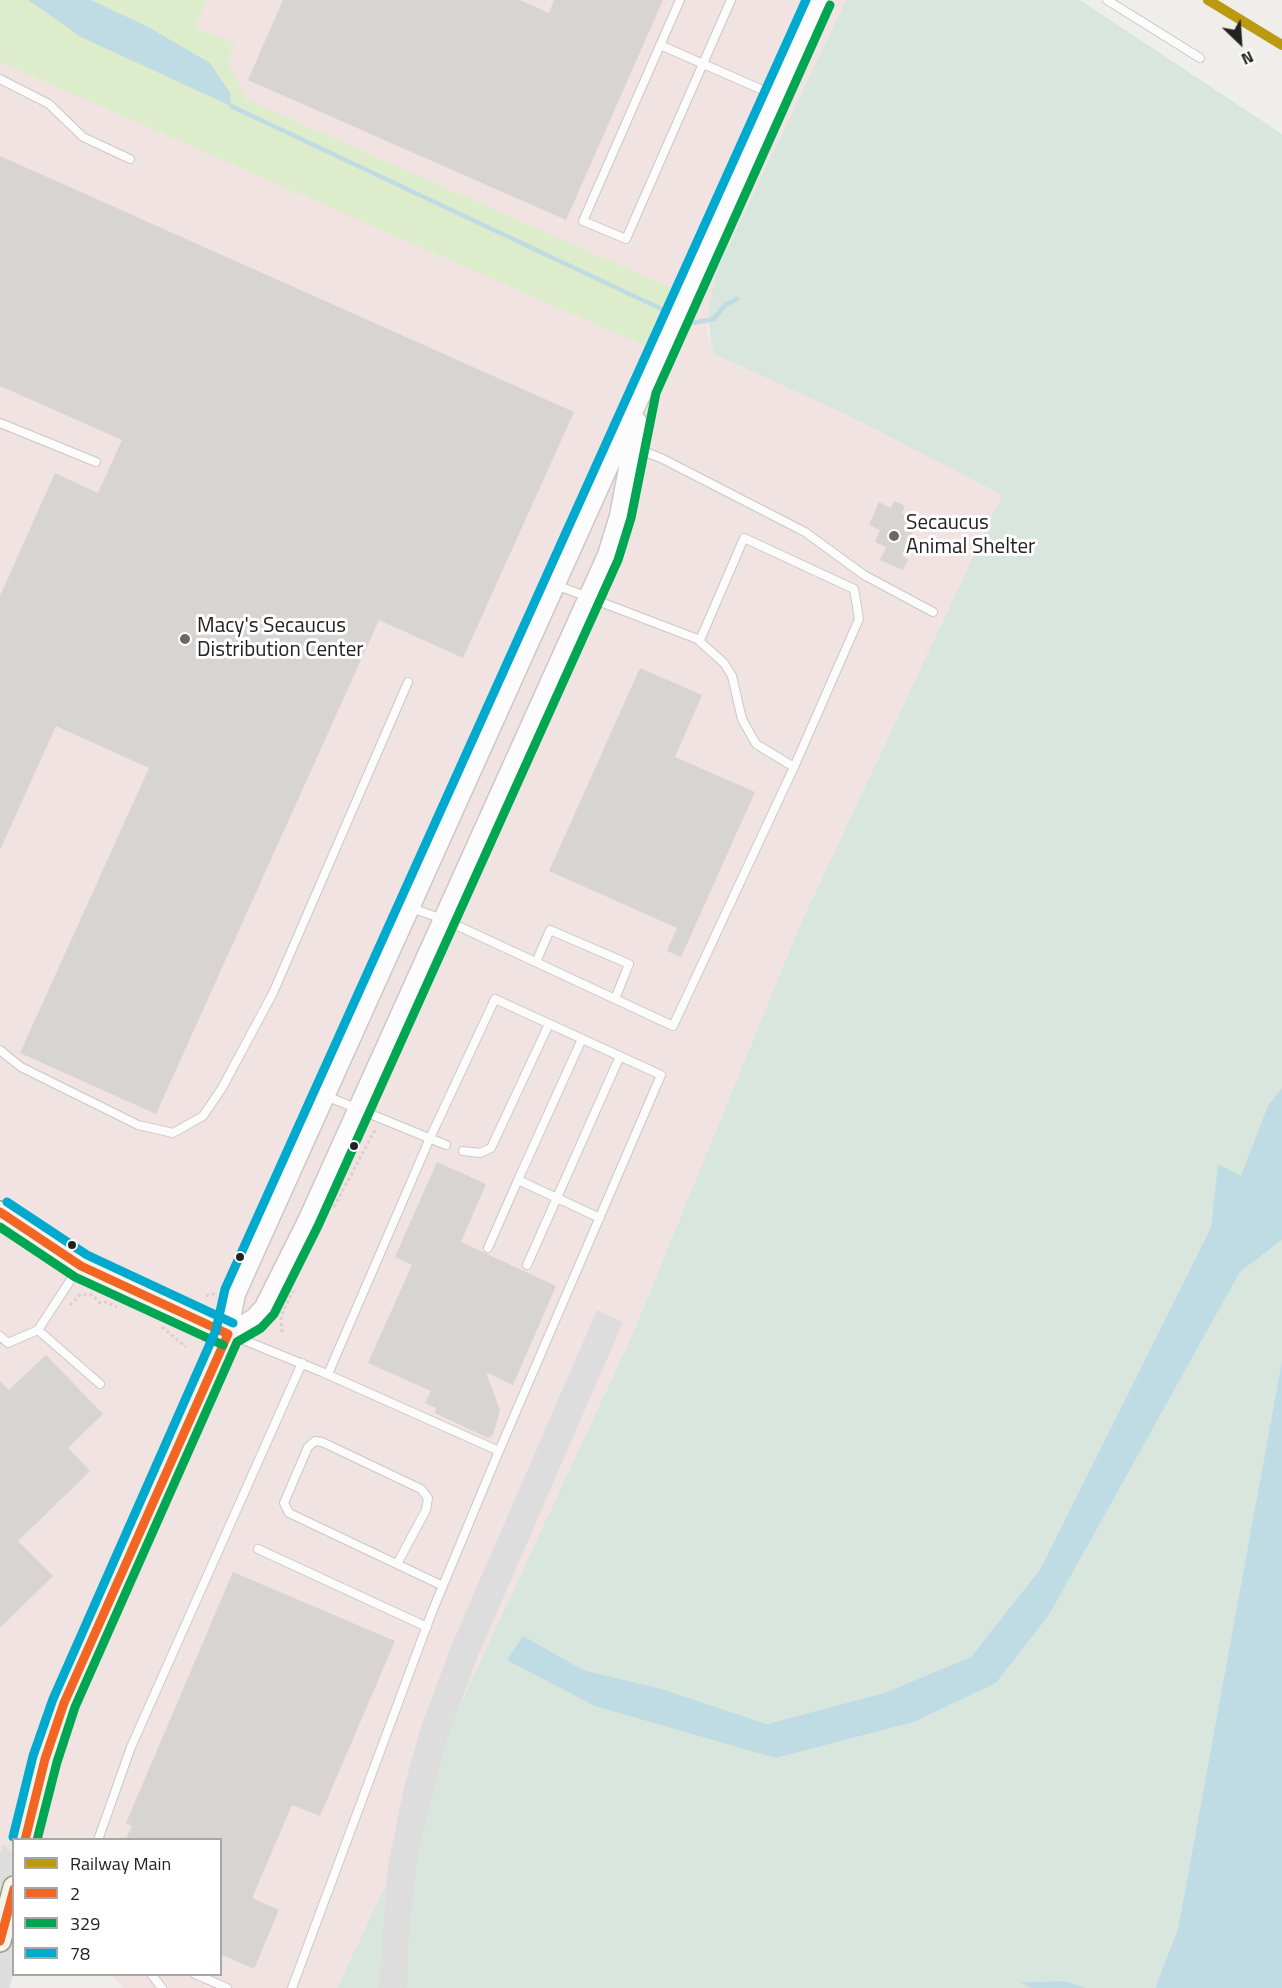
<!DOCTYPE html>
<style>
body{margin:0}
#map{position:relative;width:1282px;height:1988px;overflow:hidden;background:#f0eeeb;font-family:"Titillium Web",sans-serif}
canvas{display:block}
.legend{position:absolute;left:12px;top:1838px;width:210px;height:138px;box-sizing:border-box;background:#fff;border:2px solid #a7a7a7;margin:0;padding:8px 10px;list-style:none;font-size:18px;color:#222}
.legend li{display:flex;align-items:center;gap:12px;height:30px}
.legend b{width:30px;border:2px solid #a7a7a7}
.north{position:absolute;left:1210px;top:12px;width:60px;height:60px;-webkit-text-stroke:4px #fff;paint-order:stroke;rotate:155deg;font-size:16px;font-weight:700;line-height:24px;text-align:center;color:#222}
.north::after{content:'';display:block;margin:auto;width:21px;height:27px;background:#222;clip-path:polygon(50% 0,100% 100%,50% 72%,0 100%)}
</style>
<div id="map">
<canvas width="1282" height="1988"></canvas>
<ul class="legend">
<li><b style="height:8px;background:#bc9a10"></b>Railway Main</li>
<li><b style="height:8px;background:#f26522"></b>2</li>
<li><b style="height:8px;background:#00a651"></b>329</li>
<li><b style="height:8px;background:#00a9ce"></b>78</li>
</ul>
<div class="north">N</div>
</div>
<script>
const context = document.querySelector('canvas').getContext('2d');
context.lineJoin = 'round';
function fill(path, color) {
  context.fillStyle = color;
  context.fill(path, 'evenodd');
}
function trace(path, color, width, dash) {
  context.strokeStyle = color;
  context.lineWidth = width;
  context.lineCap = dash ? 'butt' : 'round';
  context.setLineDash(dash || []);
  context.stroke(path);
}
function drawText(font, color, halo, rows, align = 'center') {
  context.font = font + ' "Titillium Web",sans-serif';
  context.lineWidth = 6;
  context.setLineDash([]);
  context.textBaseline = 'middle';
  context.strokeStyle = halo;
  context.fillStyle = color;
  for (const [text, x, y, turn = 0] of rows) {
    context.save();
    context.translate(x, y);
    context.rotate((+turn || 0) * Math.PI / 180);
    context.textAlign = isNaN(turn) ? turn : align;
    if (halo) context.strokeText(text, 0, 0);
    context.fillText(text, 0, 0);
    context.restore();
  }
}
const commercial = new Path2D(`
 M0 0H846L718 268 707 330 714 354 849 416 1002 495 800 925 633 1333 460 1705 385 1886 337 1988H124L110 1975 220 1974V1840H14L13 1880 0 1867Z`);
const grass = new Path2D(`
 M0 0H206L196 27 234 44 228 61 246 99 671 288 645 346 0 62Z`);
const wetland = new Path2D(`
 M846 0H1080L1282 134V1088L1268 1105 1241 1177 1218 1164 1211 1227 1041 1568 971 1657 884 1693 767 1724 662 1689 583 1670 523 1637 508 1660 776 1758 914 1722 996 1683 1049 1615 1240 1272 1282 1240V1360L1178 1929 1155 1988H1086L1065 1981 1022 1982 1031 1988H337L385 1886 460 1705 633 1333 800 925 1002 495 849 416 714 354C705 319 709 303 718 268Z`);
const water = new Path2D(`
 M28 0H91L148 27 210 63 230 93 231 106 81 37Z
 M1282 1088V1240L1240 1272 1049 1615 996 1683 914 1722 776 1758 595 1706 507 1660 523 1636 583 1670 662 1689 767 1724 884 1693 971 1657 1041 1568 1211 1227 1218 1164 1241 1176 1268 1105Z
 M1282 1360V1988H1155L1178 1929Z
 M1065 1981 1086 1988H1031L1020 1982Z`);
const pier = new Path2D(`
 M597 1310 623 1322 478 1656 448 1736 419 1850 409 1927 407 1988H379L388 1866 404 1787 421 1727 452 1644Z
 M3 1844 13 1854 14 1971 9 1988H0V1855Z`);
const stream = new Path2D(`
 M231 106 674 315
 M681 318 692 323 714 319 725 305 737 299`);
const building = new Path2D(`
 M283 0H520L549 13 554 0H663L566 220 248 80Z
 M0 156 574 412 463 658 379 620 156 1114 20 1053 149 768 56 726 0 850V596L55 473 98 493 122 440 0 386Z
 M894 501 905 506 902 513 918 520 902 556 908 559 903 570 880 560 886 547 875 542 880 530 869 525 879 502 891 508Z
 M640 668 702 695 675 757 755 792 681 957 667 951 677 928 549 871Z
 M437 1162 486 1184 461 1242 556 1286 513 1385 486 1372 500 1410 493 1435 488 1438 435 1413 436 1408 425 1403 431 1391 368 1363 412 1265 395 1257Z
 M46 1355 103 1414 68 1448 90 1471 18 1541 53 1576 0 1628V1381L9 1390Z
 M233 1572 395 1641 320 1816 292 1805 252 1898 279 1910 254 1969 220 1954V1839H126L132 1826 126 1823Z`);
const path = new Path2D(`
 M334 1207 376 1128
 M206 1296 217 1293
 M70 1305 81 1294 92 1295 100 1303 106 1302 117 1307
 M162 1327 186 1347
 M282 1332 281 1316 293 1291`);
const service = new Path2D(`
 M680 0 583 221 626 239 731 0
 M1107 0 1200 58
 M660 45 774 95
 M0 79 49 104 83 137 130 159
 M0 423 96 462
 M632 447 661 458 805 532 864 575 933 612
 M697 639 724 663 732 676 742 719 756 744 794 767
 M411 908 443 919 673 1026 794 767 859 619 854 589 744 538 700 640 556 585
 M536 962 550 930 629 964 615 999
 M582 1039 518 1180 600 1218
 M0 1050 21 1067 138 1125 173 1133 203 1116 222 1088 273 993 408 682
 M326 1096 446 1145
 M463 1151 480 1153 491 1148 549 1024
 M488 1248 518 1180
 M527 1265 620 1056
 M38 1330 100 1384
 M229 1334 322 1372 499 1451 432 1612 292 1988
 M0 1336 8 1343 38 1330 79 1267
 M328 1374 430 1138 495 999 661 1075 499 1451
 M258 1549 427 1627
 M397 1564 426 1510 428 1498 421 1489 322 1442 315 1441 308 1447 284 1503 289 1513 443 1586
 M98 1840 131 1747 302 1363
 M151 1974 162 1988
 M195 1974 227 1988`);
const tertiary = new Path2D(`
 M228 1334 236 1294 819 0
 M228 1334 254 1318 264 1307 307 1221 607 555 619 516 637 421`);
const secondary = new Path2D(`
 M0 1212C68 1268 148 1299 228 1334L64 1703 45 1759 25 1840
 M0 1941 14 1887`);
const bus1 = new Path2D(`
 M0 1212 81 1266 228 1334
 M25 1840 45 1759 64 1703 228 1334
 M0 1941 14 1889`);
const bus2 = new Path2D(`
 M0 1227 75 1277 223 1345
 M37 1840 57 1762 75 1707 237 1342 261 1328 274 1314 318 1226 618 560 631 518 656 393 830 5`);
const bus3 = new Path2D(`
 M7 1202 87 1255 233 1323
 M13 1837 33 1756 53 1699 216 1330 225 1289 806 0`);
const rail1 = new Path2D(`
 M1208 0 1282 45`);
const markers = [
 [894,536,6,"#6a6968"],
 [185,639,6,"#6a6968"],
 [354,1146,5,"#222"],
 [72,1245,5,"#222"],
 [240,1257,5,"#222"]
];
const poiNames = [
 ["Secaucus",906,524],
 ["Animal Shelter",906,548],
 ["Macy's Secaucus",197,627],
 ["Distribution Center",197,651]
];
fill(commercial, '#f1e3e1');
fill(grass, '#ddeccb');
fill(wetland, '#d9e6de');
fill(water, '#bfdbe3');
fill(pier, '#dedddd');
trace(stream, '#bfdbe3', 4.5);
fill(building, '#d7d4d2');
trace(service, '#c9c8c7', 10);
trace(tertiary, '#c9c8c7', 21);
trace(secondary, '#999a82', 24);
trace(path, '#dccecd', 3, [3, 3]);
trace(service, '#fdfcfc', 8);
trace(tertiary, '#fdfcfc', 18);
trace(secondary, '#f4f4ed', 21);
trace(bus1, '#f26522', 9);
trace(bus2, '#00a651', 9);
trace(bus3, '#00a9ce', 9);
trace(rail1, '#bc9a10', 10);
for (const [x, y, r, color] of markers) {
  const dot = new Path2D();
  dot.arc(x, y, r, 0, 2 * Math.PI);
  context.fillStyle = color;
  context.fill(dot);
  trace(dot, '#fff', 2);
}
drawText('21px', '#222', '#fff', poiNames, 'left');
</script>
